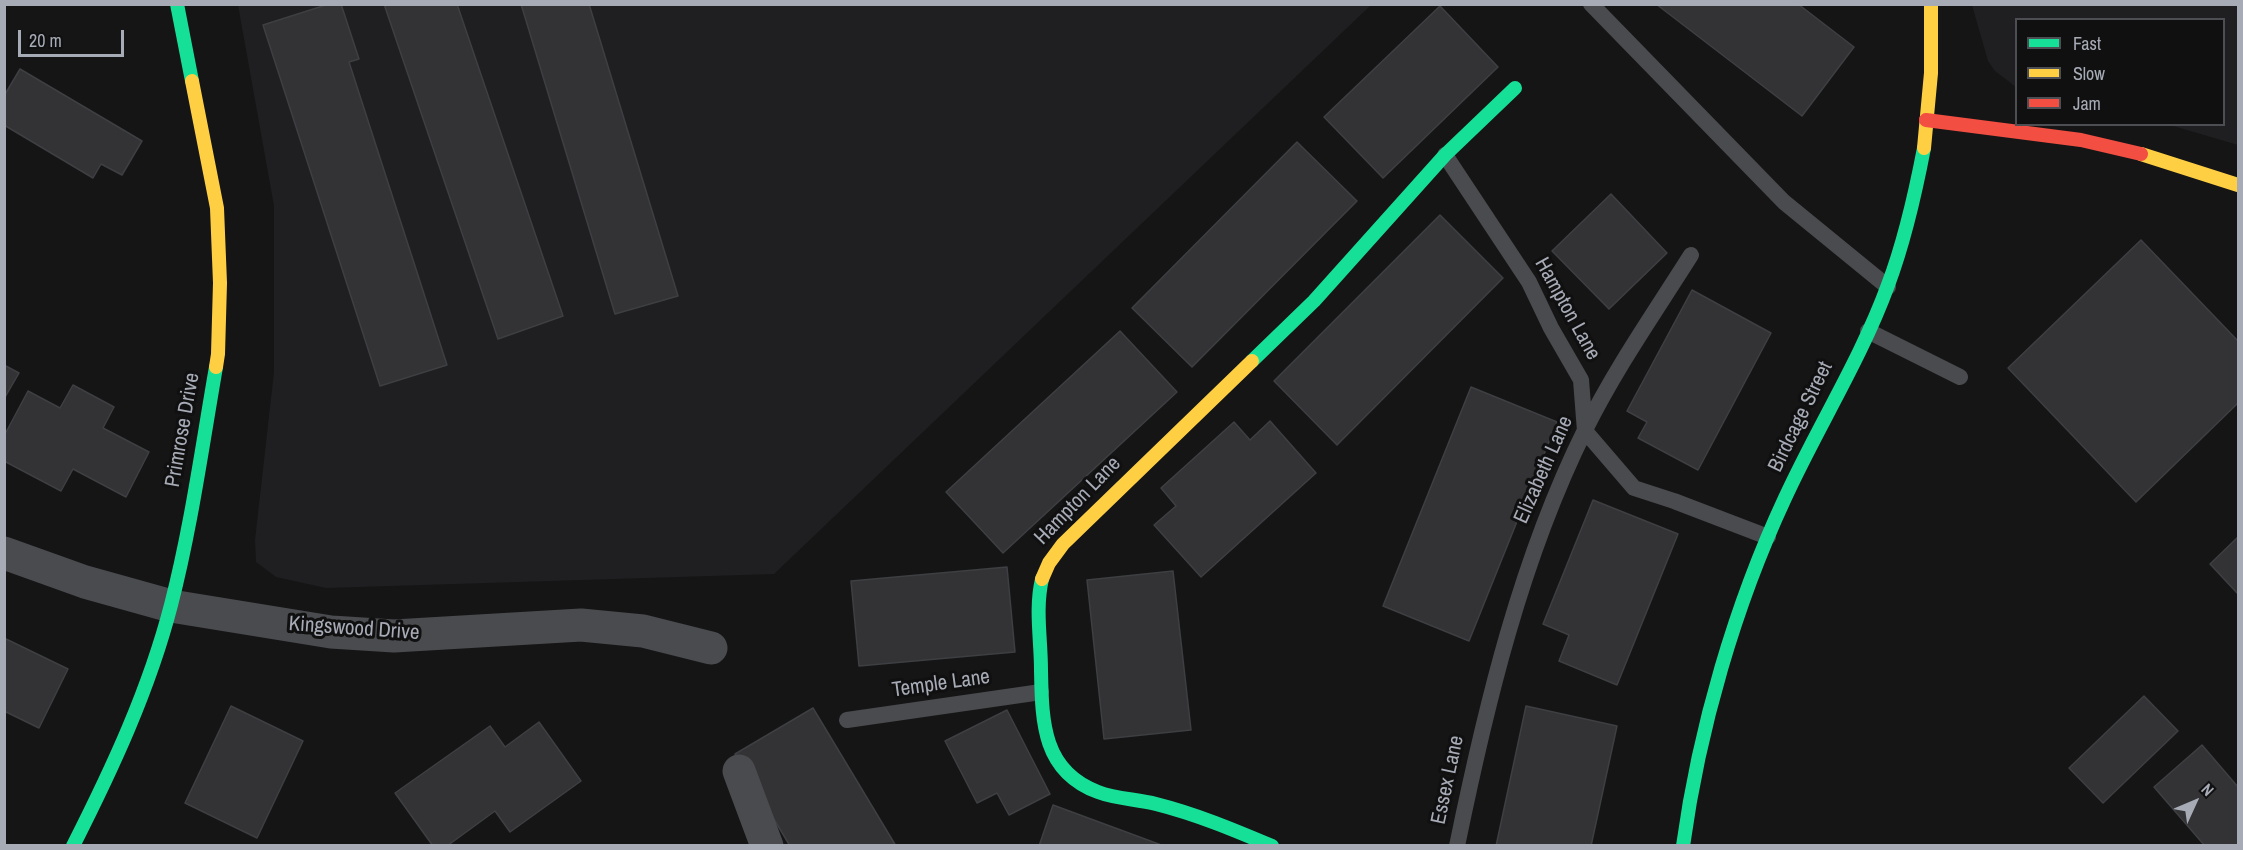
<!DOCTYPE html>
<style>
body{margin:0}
#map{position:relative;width:2243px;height:850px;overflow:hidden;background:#151516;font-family:"Archivo Narrow",sans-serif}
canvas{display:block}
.frame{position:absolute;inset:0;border:6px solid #a7abb6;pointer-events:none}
.legend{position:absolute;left:2015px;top:18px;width:210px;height:108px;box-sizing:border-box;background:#101011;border:2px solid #4c4e53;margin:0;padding:8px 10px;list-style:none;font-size:18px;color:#a7abb6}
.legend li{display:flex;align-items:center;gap:12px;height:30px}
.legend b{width:30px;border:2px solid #4c4e53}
.north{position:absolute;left:2165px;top:772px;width:60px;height:60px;-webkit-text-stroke:4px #101011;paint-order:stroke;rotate:46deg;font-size:16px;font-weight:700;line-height:24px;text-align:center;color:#a7abb6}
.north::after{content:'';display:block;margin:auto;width:21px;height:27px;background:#a7abb6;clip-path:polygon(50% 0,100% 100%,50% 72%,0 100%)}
.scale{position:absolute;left:18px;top:30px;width:106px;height:27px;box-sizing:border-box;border:3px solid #a7abb6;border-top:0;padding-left:8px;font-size:18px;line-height:21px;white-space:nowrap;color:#a7abb6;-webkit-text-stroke:4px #101011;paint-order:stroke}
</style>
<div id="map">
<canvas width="2243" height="850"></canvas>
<div class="frame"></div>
<ul class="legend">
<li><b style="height:8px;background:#16e098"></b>Fast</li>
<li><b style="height:8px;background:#ffcf43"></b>Slow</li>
<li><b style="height:8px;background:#f24e42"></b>Jam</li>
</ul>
<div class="north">N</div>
<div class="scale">20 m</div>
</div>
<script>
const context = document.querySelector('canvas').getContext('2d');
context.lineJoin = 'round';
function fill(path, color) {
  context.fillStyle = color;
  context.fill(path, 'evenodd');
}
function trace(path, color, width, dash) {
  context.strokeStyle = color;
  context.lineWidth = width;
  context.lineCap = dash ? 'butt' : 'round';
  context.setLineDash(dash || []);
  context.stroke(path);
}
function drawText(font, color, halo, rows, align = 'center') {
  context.font = font + ' "Archivo Narrow",sans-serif';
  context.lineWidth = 6;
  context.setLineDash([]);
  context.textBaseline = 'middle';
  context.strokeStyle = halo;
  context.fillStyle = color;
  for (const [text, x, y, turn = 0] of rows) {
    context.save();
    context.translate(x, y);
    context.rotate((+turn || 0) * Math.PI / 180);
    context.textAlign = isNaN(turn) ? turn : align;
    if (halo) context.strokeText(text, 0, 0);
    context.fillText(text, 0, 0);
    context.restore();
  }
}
const built = new Path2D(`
 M238 5H1371L774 574 326 588 276 577 256 562 255 540 274 372V206Z
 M1972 5H2238V145L2170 125 2224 124V20H2016V87L1995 71 1988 61Z`);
const building = new Path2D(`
 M329 4H341L359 59 349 62 447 365 380 386 263 25Z
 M384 4H457L563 316 498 339Z
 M521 4H589L678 296 615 314Z
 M1656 4H1798L1854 47 1802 116Z
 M1440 6 1498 67 1383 178 1324 117Z
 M20 69 142 141 122 175 101 164 93 178 4 125V96Z
 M1297 142 1357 201 1192 367 1132 308Z
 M1611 194 1667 253 1609 309 1552 251Z
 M1440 215 1503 278 1337 445 1274 381Z
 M2141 240 2238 341V403L2136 502 2008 368Z
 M1692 290 1771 333 1698 470 1638 438 1647 422 1627 411Z
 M1120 331 1177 392 1003 553 946 492Z
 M4 365 19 373 4 399Z
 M73 385 114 407 103 428 149 452 126 497 73 469 61 491 4 461V436L28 391 60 408Z
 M1471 387 1557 422 1469 641 1383 606Z
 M1270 421 1316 473 1201 577 1154 525 1176 506 1161 488 1234 422 1250 440Z
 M1593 500 1678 534 1617 685 1559 661 1569 635 1543 624Z
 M2238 537V594L2210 564Z
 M1007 567 1015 652 859 666 851 581Z
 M1173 571 1191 730 1104 739 1087 580Z
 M4 638 68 669 39 728 4 711Z
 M2144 696 2178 731 2103 803 2069 768Z
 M231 706 303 741 257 838 185 803Z
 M1526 706 1617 726 1591 846H1496Z
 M813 708 896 846H790L735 754Z
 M1007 710 1050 794 1009 815 997 793 977 803 945 741Z
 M539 722 581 781 510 832 495 811 447 846H433L395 793 490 726 505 747Z
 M2202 745 2238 787V846H2205L2154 787Z
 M1053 805 1164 846H1039Z`);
const lane = new Path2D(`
 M1591 4 1784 202 1888 287
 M1445 155 1529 282 1551 328 1581 380 1585 431 1634 488 1674 501 1768 537
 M1868 331 1960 377
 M847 720 1041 692
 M1457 846C1486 705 1521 559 1585 430 1615 369 1655 312 1691 255`);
const street = new Path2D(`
 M4 553 85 582 171 606 331 632 394 636 581 625 643 631 711 648
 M739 771 767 846`);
const fast = new Path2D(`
 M177 4 192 81
 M1252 361 1314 301 1445 155 1515 88
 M1042 579C1035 609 1041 639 1041 670 1042 721 1042 771 1098 792 1116 799 1137 799 1156 804 1196 814 1234 830 1272 846
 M73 846C112 769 149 690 171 605 191 528 202 447 216 367
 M1683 846C1699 729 1735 605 1785 498 1818 426 1861 359 1888 285 1905 240 1915 195 1924 148`);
const slow = new Path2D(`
 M192 81 217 208 220 283 218 354 216 367
 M1924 148 1931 73V4
 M2141 154 2238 185
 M1042 579 1049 563 1063 544 1252 361`);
const jam = new Path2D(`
 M1926 120 2081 140 2141 154`);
const streetNames = [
 ["Hampton Lane",1567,309,61],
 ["Birdcage Street",1801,417,-64],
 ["Primrose Drive",183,430,-80],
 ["Elizabeth Lane",1544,470,-66],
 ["Hampton Lane",1078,501,-46],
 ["Kingswood Drive",354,629,4],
 ["Temple Lane",941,684,-8],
 ["Essex Lane",1448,780,-78]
];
fill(built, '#1f1f21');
fill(building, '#333335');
trace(building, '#3e3f42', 1.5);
trace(lane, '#4a4b4e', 16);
trace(street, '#4a4b4e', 33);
trace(fast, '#16e098', 14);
trace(slow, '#ffcf43', 14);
trace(jam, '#f24e42', 14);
drawText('21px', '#a7abb6', '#101011', streetNames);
</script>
